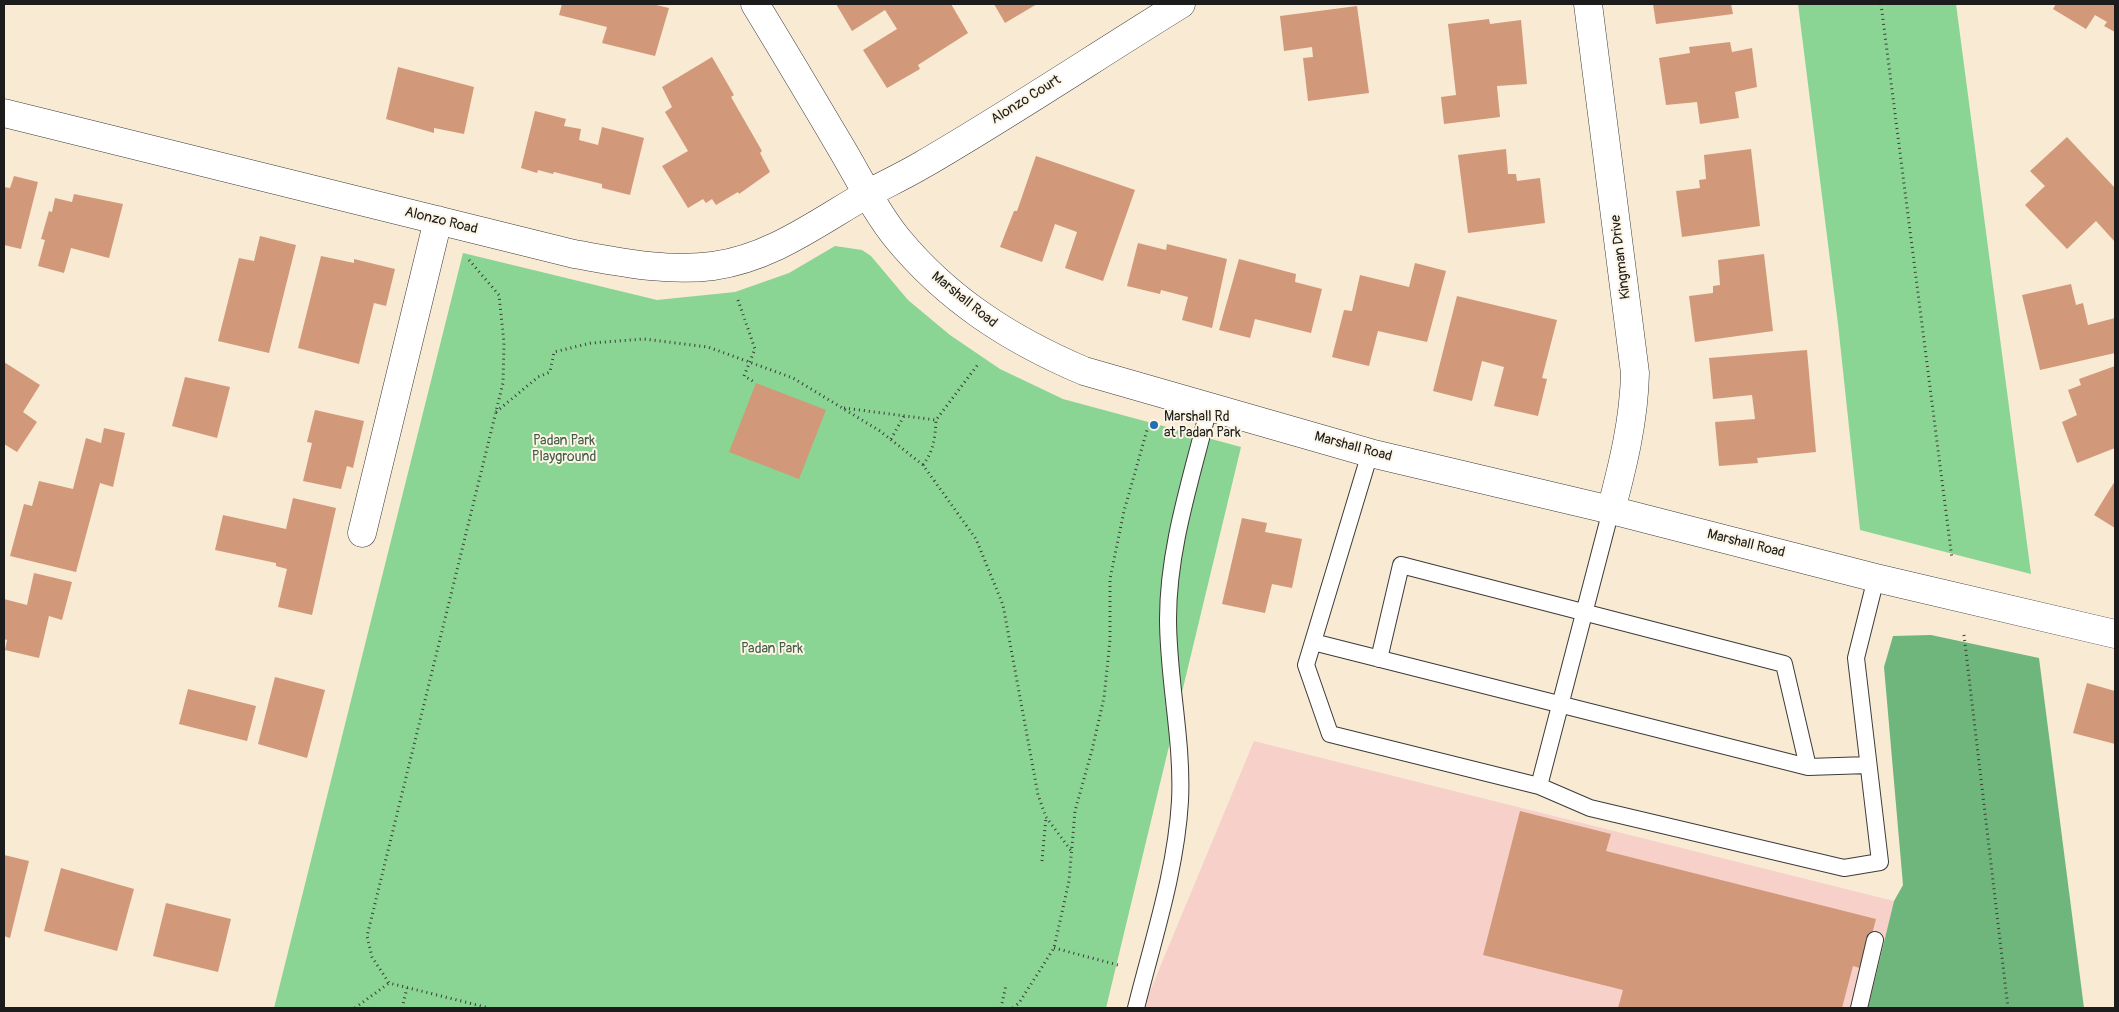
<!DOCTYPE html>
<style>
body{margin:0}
#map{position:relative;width:2119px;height:1012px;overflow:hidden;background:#f9ead4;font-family:Pangolin,sans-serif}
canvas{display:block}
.frame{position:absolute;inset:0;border:5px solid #1c1c1c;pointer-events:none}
</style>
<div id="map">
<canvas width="2119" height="1012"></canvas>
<div class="frame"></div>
</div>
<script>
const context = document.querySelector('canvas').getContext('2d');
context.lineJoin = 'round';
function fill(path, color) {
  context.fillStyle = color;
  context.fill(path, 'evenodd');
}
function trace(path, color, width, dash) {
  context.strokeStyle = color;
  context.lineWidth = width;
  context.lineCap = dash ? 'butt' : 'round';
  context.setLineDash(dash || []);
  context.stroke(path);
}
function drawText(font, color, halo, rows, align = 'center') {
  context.font = font + ' Pangolin,sans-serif';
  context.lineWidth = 4;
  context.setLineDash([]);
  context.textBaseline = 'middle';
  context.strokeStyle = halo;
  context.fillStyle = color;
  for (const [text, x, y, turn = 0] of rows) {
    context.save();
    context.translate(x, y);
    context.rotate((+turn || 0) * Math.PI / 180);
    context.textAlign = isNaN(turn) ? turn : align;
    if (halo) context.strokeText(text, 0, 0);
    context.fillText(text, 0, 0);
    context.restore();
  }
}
const built = new Path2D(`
 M1254 741 1894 901 1868 1008H1143Z`);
const green = new Path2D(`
 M1798 4H1956L2031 574 1860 530 1838 324Z
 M835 246 862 250 871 256 908 300 950 335 1000 369 1063 399 1241 447 1106 1008H274L463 253 657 300 735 292 789 273Z`);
const forest = new Path2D(`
 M1931 635 2039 658 2084 1008H1868L1894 901 1903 885 1884 667 1893 636Z`);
const building = new Path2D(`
 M562 4H652L669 8 655 56 602 43 607 27 559 15Z
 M836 4H951L968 33 918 65 920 69 887 88 863 50 897 29 885 10 852 31Z
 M994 4H1037L1005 23Z
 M1653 4H1731L1733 14 1656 24Z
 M2056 4H2115V32L2104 26 2107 22 2095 15 2086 29 2053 9Z
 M1357 6 1369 93 1308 101 1303 58 1313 57 1312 47 1284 51 1280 16Z
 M1489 19 1490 24 1521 20 1527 84 1497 86 1500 117 1444 124 1441 97 1456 95 1448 24Z
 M1730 42 1732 52 1752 48 1757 87 1735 92 1739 118 1700 124 1697 102 1666 105 1659 58 1690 53 1689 47Z
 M712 57 734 95 731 97 762 151 760 153 770 172 739 194 738 192 716 205 712 199 706 203 703 199 688 208 662 166 688 151 665 112 672 107 662 87Z
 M398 67 474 87 464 134 434 128V133L386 119Z
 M535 111 566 119 564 126 581 129 579 140 598 145 602 127 644 138 630 195 602 188V184L554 172 553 174 538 170 537 173 521 168Z
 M2067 137 2115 188V242L2096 221 2067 249 2025 205 2045 186 2030 171Z
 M1506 149 1508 174H1516L1517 181 1540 178 1545 223 1468 233 1458 155Z
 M1751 149 1760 226 1682 237 1676 191 1700 188 1699 180 1706 179 1704 155Z
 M1036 156 1135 190 1103 281 1065 268 1077 232 1055 224 1042 262 1000 247 1014 211H1017Z
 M14 176 38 182 21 249 4 245V187L10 188Z
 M74 194 123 204 109 258 71 248 64 273 38 266 45 240 41 239 49 211 52 212 55 198 72 202Z
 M260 236 296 245 269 353 218 341 239 258 254 261Z
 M1138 243 1166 250 1167 244 1227 259 1212 328 1182 320 1188 297 1161 290 1160 294 1127 286Z
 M1764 254 1773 331 1695 342 1689 296 1713 293V286L1720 285 1718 260Z
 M321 256 354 263V259L395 269 386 306 374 303 359 364 298 348Z
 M1239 259 1296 274 1295 282 1322 289 1311 333 1255 319 1250 338 1219 330Z
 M1415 263 1446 271 1427 342 1378 331 1369 366 1332 357 1344 310 1352 311 1360 275 1409 287Z
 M2071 284 2076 305 2083 303 2088 325 2115 318V353L2040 370 2022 295Z
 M1457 296 1557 320 1542 378 1547 379 1538 416 1494 406 1504 367 1482 361 1472 401 1433 391Z
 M1807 350 1816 452 1757 458 1758 463 1719 466 1715 422 1755 419 1752 395 1713 399 1709 358Z
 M4 362 40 385 23 412 37 422 17 452 4 444Z
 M2115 366V448L2077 463 2062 422 2077 415 2068 390 2081 385 2079 379Z
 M185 377 230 387 217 438 172 426Z
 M756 383 826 410 799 479 729 452Z
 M315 410 364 421 353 468 347 466 341 489 303 481 312 443 307 442Z
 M104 428 125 433 113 487 100 483 76 572 10 556 24 504 32 506 39 481 73 489 86 438 101 443Z
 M2115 481V528L2094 515Z
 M293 498 336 508 312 615 278 607 287 569 276 566V563L215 550 223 515 286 529Z
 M1242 518 1267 523 1265 532 1302 539 1292 588 1272 584 1265 613 1222 604Z
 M34 573 72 582 62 620 49 616 39 658 5 650 7 640 4 639V599L27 605Z
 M275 677 325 690 307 758 258 744Z
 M2087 683 2115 691V744L2073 733Z
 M188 689 256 706 247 741 179 724Z
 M1520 811 1611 834 1606 851 1876 919 1863 969 1853 966 1842 1008H1618L1623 990 1483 955Z
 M4 855 29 861 10 938 4 936Z
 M61 868 134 889 117 951 44 931Z
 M166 903 231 919 218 972 153 956Z`);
const path = new Path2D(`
 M1881 4 1952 559
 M469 260 499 295 504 343 503 383 367 936 372 957 389 983 489 1008
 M738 300 755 349 744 376 756 383
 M844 408 936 420 979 363
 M496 412 538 377 550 372 554 352 591 343 644 339 708 347 793 378 880 431 923 465 976 539 1003 605 1038 795 1046 817 1072 852
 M891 439 904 416
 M923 465C934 450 935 438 936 420
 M1964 635 2008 1008
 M1042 861 1046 817
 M1054 948 1118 965
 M355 1008 389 983
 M402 1008 407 988
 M1001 1008 1006 985
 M1013 1008 1019 1003 1054 948 1069 881 1075 811 1092 750 1104 698 1110 640V579L1124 511 1147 430`);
const service = new Path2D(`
 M1370 453 1306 665 1330 734 1539 786 1590 808 1844 868 1880 862 1856 658 1876 578
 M1313 642 1808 767 1868 765
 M1379 659 1401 565 1784 664 1808 767
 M1539 786 1611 510
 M1136 1008C1153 940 1176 871 1180 801 1183 740 1168 680 1168 619 1168 547 1192 477 1209 407
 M1859 1008 1875 940`);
const minor = new Path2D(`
 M1588 4 1635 373C1634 420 1623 465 1611 510
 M4 113 574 254C620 262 666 272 713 266 772 258 818 222 869 193 886 184 905 175 922 165 1010 114 1095 57 1181 4
 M362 533 438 220`);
const tertiary = new Path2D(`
 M755 4C785 53 814 102 843 151 860 180 876 212 897 238 948 300 1011 340 1084 371L1370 453 1611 510 1876 578 2115 634`);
const markers = [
 [1154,425,5,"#1f6fb2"]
];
const streetNames = [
 ["Alonzo Court",1026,100,-32],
 ["Alonzo Road",441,221,14],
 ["Kingman Drive",1621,257,-97],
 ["Marshall Road",964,300,39],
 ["Marshall Road",1353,447,15],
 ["Marshall Road",1746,544,14]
];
const poiNames = [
 ["Marshall Rd",1164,417],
 ["at Padan Park",1164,433]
];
const parkNames = [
 ["Padan Park",564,441],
 ["Playground",564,457],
 ["Padan Park",772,649]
];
fill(built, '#f7d0ca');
fill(green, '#8ad593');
fill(forest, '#6fb67d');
fill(building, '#d19979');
trace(service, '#3d3b38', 18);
trace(minor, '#3d3b38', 29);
trace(tertiary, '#3d3b38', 29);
trace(path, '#3d3b38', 3, [1, 4]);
trace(service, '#fff', 16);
trace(minor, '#fff', 28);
trace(tertiary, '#fff', 28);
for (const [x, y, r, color] of markers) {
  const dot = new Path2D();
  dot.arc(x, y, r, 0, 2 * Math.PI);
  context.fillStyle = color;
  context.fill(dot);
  trace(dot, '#fcf5e5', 2);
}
drawText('14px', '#1c1c1c', '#fcf5e5', streetNames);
drawText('14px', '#1c1c1c', '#fcf5e5', poiNames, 'left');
drawText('14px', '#425d46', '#fcf5e5', parkNames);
</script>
